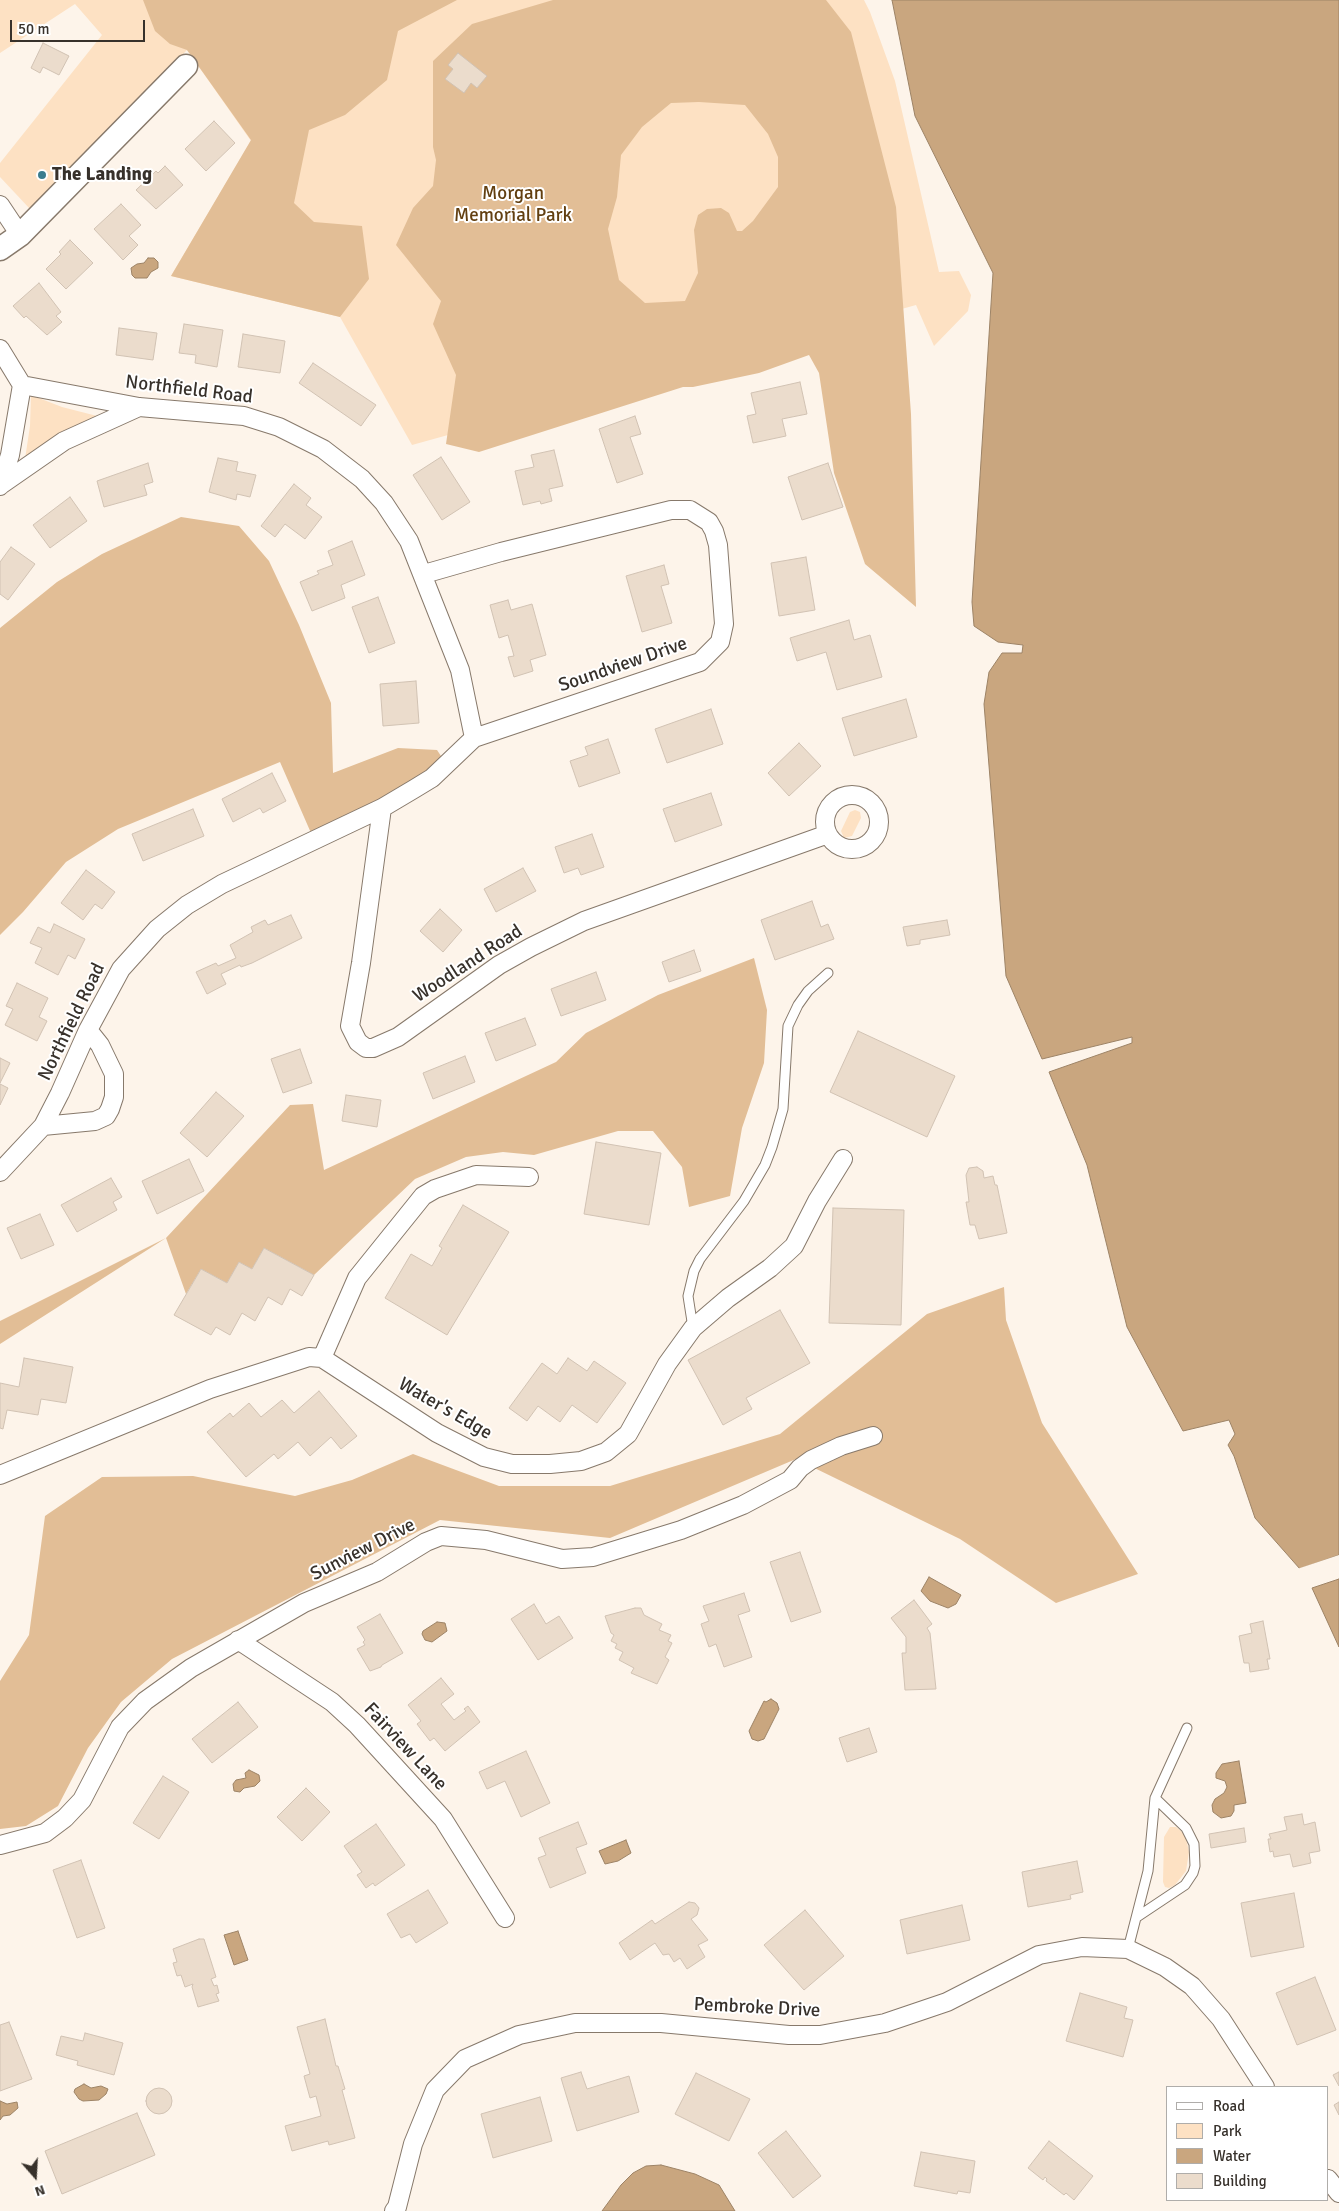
<!DOCTYPE html>
<html>
<head>
<meta charset="utf-8">
<style>
  body { margin:0 }
  #map { position:relative; width:1339px; height:2211px; overflow:hidden; background:#fdf4ea; font-family:Signika,sans-serif }
  canvas { display:block }
  .legend { position:absolute; left:1166px; top:2086px; width:162px; height:115px; box-sizing:border-box; background:#fff; border:1px solid #afadaa; margin:0; padding:6px 9px; list-style:none; font-size:15px; color:#37312b }
  .legend li { display:flex; align-items:center; gap:10px; height:25px }
  .legend b { width:25px; border:1px solid #afadaa }
  .north { position:absolute; left:10px; top:2151px; width:50px; height:50px; -webkit-text-stroke:4px #fff; paint-order:stroke; rotate:161deg; font-size:14px; font-weight:700; line-height:20px; text-align:center; color:#37312b }
  .north::after { content:''; display:block; margin:auto; width:18px; height:22px; background:#37312b; clip-path:polygon(50% 0,100% 100%,50% 72%,0 100%) }
  .scale { position:absolute; left:10px; top:20px; width:135px; height:22px; box-sizing:border-box; border:2px solid #37312b; border-top:0; padding-left:6px; font-size:15px; line-height:18px; white-space:nowrap; color:#37312b; -webkit-text-stroke:4px #fff; paint-order:stroke }
</style>
</head>
<body>
<div id="map">
<canvas width="1339" height="2211"></canvas>
<ul class="legend">
<li><b style="height:6px;background:#fff"></b>Road</li>
<li><b style="height:14px;background:#fde1c3"></b>Park</li>
<li><b style="height:14px;background:#c9a67f"></b>Water</li>
<li><b style="height:14px;background:#ebdccc"></b>Building</li>
</ul>
<div class="north">N</div>
<div class="scale">50 m</div>
</div>
<script>
const c = document.querySelector('canvas').getContext('2d');
c.lineJoin = 'round';
function fillPath(path, color) { c.fillStyle = color; c.fill(path, 'evenodd'); }
const toPath = rows => new Path2D(rows.map(r => 'M' + r).join(''));
function trace(path, color, width, dash) { c.strokeStyle = color; c.lineWidth = width; c.lineCap = dash ? 'butt' : 'round'; c.setLineDash(dash || []); c.stroke(path); }
function label(font, color, halo, rows, align = 'center') {
  c.font = font + ' Signika,sans-serif'; c.lineWidth = 4; c.setLineDash([]); c.textBaseline = 'middle'; c.strokeStyle = halo; c.fillStyle = color; for (const [text, x, y, turn = 0] of rows) {
    c.save(); c.translate(x, y); c.rotate((+turn || 0) * Math.PI / 180); c.textAlign = isNaN(turn) ? turn : align; if (halo) c.strokeText(text, 0, 0); c.fillText(text, 0, 0); c.restore();
  }
}
const green = toPath([
  [0,0,864,0,870,12,895,81,939,272,959,271,971,295,968,311,934,346,916,305,412,445,340,317,171,276,251,141,187,50,30,209,0,177,0,163,102,35,75,4,0,53],
  [31,395,62,407,101,417,25,459,30,426],
  [855,810,860,812,861,818,852,836,844,838,841,831,850,812],
  [1170,1827,1176,1827,1182,1832,1186,1838,1189,1852,1186,1871,1175,1885,1169,1888,1165,1887,1163,1882,1164,1837]
]);
const forest = toPath([
  [143,0,457,0,398,31,387,80,345,115,309,130,294,203,314,222,362,226,369,279,340,317,171,276,251,140,187,50,170,44,155,31],
  [553,0,826,0,851,32,896,207,911,414,916,607,865,564,834,473,819,373,809,355,759,373,693,387,683,387,479,452,446,444,456,375,433,324,441,301,396,245,413,208,433,186,436,160,433,147,433,61,472,24],
  [699,102,745,105,768,134,778,157,778,187,753,221,742,231,737,231,729,213,721,208,707,209,698,215,694,230,698,273,685,301,645,303,619,280,608,229,617,197,621,155,642,127,671,103],
  [181,517,239,526,269,561,299,625,331,703,333,773,398,748,437,750,443,759,427,774,384,799,311,833,280,762,118,829,66,862,23,912,0,935,0,628,57,582,102,554],
  [754,958,767,1010,764,1063,742,1128,730,1196,689,1207,682,1167,653,1131,618,1131,534,1155,503,1152,466,1157,415,1179,314,1275,264,1248,252,1269,239,1262,227,1283,201,1269,186,1294,166,1238,0,1344,0,1321,166,1238,290,1105,313,1104,324,1170,556,1062,586,1033,658,995],
  [1004,1287,1006,1320,1042,1423,1138,1574,1056,1603,960,1539,796,1459,610,1538,440,1520,172,1659,121,1702,88,1748,58,1806,26,1826,0,1829,0,1681,29,1635,45,1516,102,1477,193,1476,295,1496,352,1480,413,1454,499,1486,610,1486,780,1434,927,1314]
]);
const water = toPath([
  [892,0,1339,0,1339,1555,1300,1569,1255,1518,1234,1456,1228,1445,1235,1434,1229,1420,1183,1431,1127,1327,1087,1165,1049,1072,1132,1043,1132,1037,1042,1059,1006,976,984,704,989,672,1002,653,1022,653,1023,645,998,642,974,626,972,602,993,273,915,116,892,0],
  [148,258,154,258,158,262,158,268,151,272,147,278,135,278,132,275,131,268,137,264,144,263,148,258],
  [929,1577,961,1595,956,1604,948,1608,930,1601,921,1591,929,1577],
  [1339,1579,1339,1647,1312,1588,1339,1579],
  [437,1622,445,1623,447,1631,432,1642,425,1640,422,1634,423,1631,437,1622],
  [771,1699,777,1703,779,1709,764,1739,758,1741,752,1739,749,1731,764,1701,766,1702,771,1699],
  [1239,1761,1246,1803,1234,1805,1234,1811,1231,1816,1221,1818,1213,1812,1212,1805,1215,1799,1224,1793,1227,1787,1225,1781,1216,1778,1216,1773,1222,1764,1239,1761],
  [249,1770,259,1775,260,1781,255,1786,244,1788,240,1792,234,1791,233,1784,236,1780,246,1778,245,1773,249,1770],
  [626,1840,631,1853,618,1861,605,1864,599,1851,626,1840],
  [238,1931,248,1960,234,1965,224,1935,238,1931],
  [84,2084,91,2088,101,2086,108,2089,106,2094,99,2100,83,2101,79,2099,74,2092,75,2089,84,2084],
  [0,2101,7,2104,17,2102,18,2108,10,2115,3,2116,0,2120,0,2101],
  [661,2165,695,2174,719,2185,735,2211,602,2211,621,2185,633,2173,646,2166,661,2165]
]);
const pier = toPath([
  [1339,1555,1339,1558,1301,1571,1297,1569]
]);
const building = toPath([
  [43,43,69,56,59,75,43,67,40,73,31,68,43,43],
  [458,53,487,76,477,88,471,83,464,93,445,79,453,69,448,65,458,53],
  [214,121,235,143,206,171,185,149,214,121],
  [165,166,183,185,156,209,136,190,156,171,158,173,165,166],
  [121,204,141,225,129,236,138,245,123,260,94,229,121,204],
  [70,240,93,263,66,289,46,269,61,254,59,252,70,240],
  [39,283,61,312,56,316,62,322,47,335,26,316,24,318,13,306,39,283],
  [184,324,223,330,217,367,195,363,196,355,179,353,184,324],
  [119,328,157,333,153,360,116,355,119,328],
  [243,334,285,341,280,373,238,367,243,334],
  [313,363,376,405,361,426,299,383,313,363],
  [800,382,807,414,782,419,786,436,753,443,747,416,756,414,751,393,800,382],
  [635,416,641,434,630,437,643,474,617,483,599,429,635,416],
  [554,450,563,486,549,489,552,501,541,504,540,501,523,505,515,471,534,467,531,455,554,450],
  [441,457,470,502,442,520,413,475,441,457],
  [218,458,238,462,236,471,256,475,250,497,237,494,236,500,209,492,218,458],
  [148,463,153,482,144,485,147,495,104,507,97,481,148,463],
  [828,463,843,507,802,520,788,477,828,463],
  [294,484,311,498,306,505,322,517,305,539,285,524,275,537,261,526,294,484],
  [70,497,87,521,50,548,33,525,70,497],
  [352,541,365,575,341,585,345,598,312,611,300,582,319,574,317,571,333,565,328,551,352,541],
  [11,547,35,564,8,600,0,594,0,562,11,547],
  [806,557,815,610,779,616,771,563,806,557],
  [664,565,669,584,661,586,672,623,642,632,626,576,664,565],
  [378,597,395,643,369,653,352,607,378,597],
  [508,600,511,610,532,604,546,655,530,660,533,671,514,677,508,657,514,656,508,635,499,638,490,605,508,600],
  [849,620,854,640,870,635,882,677,837,690,826,652,797,661,790,638,849,620],
  [416,681,419,723,383,726,380,684,416,681],
  [906,699,917,737,854,756,842,718,906,699],
  [711,709,723,744,667,763,655,729,711,709],
  [608,739,620,773,579,787,570,761,588,755,585,747,608,739],
  [799,743,821,766,789,796,768,773,799,743],
  [272,773,286,801,263,813,260,808,233,822,222,799,272,773],
  [711,793,722,825,675,842,663,809,711,793],
  [193,809,204,836,143,861,132,834,193,809],
  [592,834,604,867,581,875,578,868,564,873,555,847,592,834],
  [523,868,536,891,496,912,484,889,523,868],
  [86,870,115,892,102,909,95,904,83,920,61,903,86,870],
  [812,901,821,927,828,924,834,939,775,960,761,920,812,901],
  [440,909,462,930,443,952,420,931,440,909],
  [291,915,302,938,252,963,241,967,240,965,221,974,226,984,207,994,196,972,216,963,218,966,236,958,230,945,253,932,251,927,265,920,268,925,291,915],
  [947,920,950,935,920,940,920,944,907,946,903,927,947,920],
  [54,924,85,939,75,959,68,955,58,975,35,963,42,948,30,943,38,927,50,933,54,924],
  [694,950,701,971,669,982,662,962,694,950],
  [596,972,606,1000,561,1016,551,989,596,972],
  [17,983,48,998,39,1017,47,1021,37,1041,5,1025,13,1009,6,1006,17,983],
  [525,1018,536,1045,496,1061,485,1033,525,1018],
  [858,1031,955,1076,927,1137,830,1092,858,1031],
  [300,1049,312,1083,283,1093,271,1059,300,1049],
  [465,1056,475,1082,433,1099,423,1073,465,1056],
  [0,1058,10,1063,0,1083,0,1058],
  [0,1084,8,1088,0,1105,0,1084],
  [216,1092,244,1116,207,1157,180,1133,216,1092],
  [346,1095,381,1100,377,1127,342,1121,346,1095],
  [596,1142,661,1153,649,1225,584,1214,596,1142],
  [189,1159,204,1191,157,1214,142,1181,189,1159],
  [977,1167,983,1171,984,1178,993,1176,995,1185,997,1185,1007,1233,979,1239,975,1225,970,1225,966,1202,969,1202,966,1175,969,1168,977,1167],
  [111,1178,122,1197,113,1202,117,1210,77,1232,61,1205,111,1178],
  [463,1205,509,1232,447,1335,385,1298,411,1254,432,1266,442,1248,439,1246,463,1205],
  [833,1208,904,1210,901,1325,829,1323,833,1208],
  [40,1214,54,1245,21,1259,7,1228,40,1214],
  [264,1248,314,1275,302,1296,290,1289,282,1305,268,1297,255,1321,242,1313,230,1335,216,1327,211,1335,174,1315,201,1269,227,1283,239,1262,252,1269,264,1248],
  [780,1310,810,1363,746,1398,752,1409,723,1425,688,1360,780,1310],
  [24,1358,73,1367,66,1403,41,1399,38,1415,7,1410,3,1429,0,1428,0,1383,19,1387,24,1358],
  [568,1358,587,1371,594,1361,626,1383,597,1423,572,1405,560,1422,538,1406,527,1421,509,1408,542,1363,557,1374,568,1358],
  [319,1391,357,1436,341,1449,331,1437,310,1456,298,1442,278,1459,274,1454,246,1477,207,1432,230,1413,233,1417,249,1403,261,1417,282,1400,294,1413,319,1391],
  [800,1552,821,1612,791,1622,770,1562,800,1552],
  [744,1593,750,1611,738,1615,752,1657,724,1667,716,1644,709,1647,701,1624,709,1621,703,1606,744,1593],
  [914,1600,932,1624,927,1628,930,1633,936,1689,905,1690,902,1653,906,1653,906,1637,891,1618,914,1600],
  [534,1604,546,1624,559,1616,573,1638,538,1660,511,1619,534,1604],
  [635,1608,641,1608,644,1615,662,1624,659,1630,671,1635,668,1641,672,1643,665,1657,669,1660,657,1684,631,1673,634,1668,619,1660,623,1652,615,1648,617,1644,611,1641,614,1635,611,1633,605,1616,635,1608],
  [380,1614,403,1653,382,1665,381,1667,370,1671,357,1649,365,1645,363,1642,365,1640,357,1627,380,1614],
  [1263,1621,1270,1659,1267,1659,1269,1669,1250,1672,1249,1663,1244,1663,1239,1636,1252,1633,1250,1624,1263,1621],
  [441,1678,454,1694,441,1704,454,1720,466,1711,464,1709,468,1706,480,1722,445,1751,434,1738,430,1741,417,1724,421,1721,408,1705,441,1678],
  [238,1702,258,1727,212,1763,192,1739,238,1702],
  [869,1728,877,1752,847,1762,839,1738,869,1728],
  [526,1751,550,1803,521,1817,505,1781,487,1789,479,1772,526,1751],
  [163,1776,189,1792,159,1839,133,1823,163,1776],
  [306,1788,330,1812,302,1841,277,1817,306,1788],
  [1302,1814,1304,1825,1315,1822,1320,1851,1309,1853,1311,1863,1293,1867,1290,1854,1274,1857,1273,1851,1270,1852,1268,1839,1271,1839,1269,1834,1287,1830,1284,1817,1302,1814],
  [578,1822,587,1844,576,1848,586,1873,550,1888,538,1858,546,1855,539,1838,578,1822],
  [376,1824,405,1865,375,1886,373,1883,366,1888,357,1875,362,1872,344,1846,376,1824],
  [1244,1828,1246,1842,1211,1848,1209,1834,1244,1828],
  [81,1860,105,1928,77,1938,53,1870,81,1860],
  [1077,1861,1083,1892,1070,1895,1071,1899,1028,1907,1022,1872,1077,1861],
  [428,1890,448,1923,416,1943,410,1934,401,1938,387,1914,428,1890],
  [1294,1893,1304,1947,1251,1957,1241,1903,1294,1893],
  [689,1902,695,1903,699,1908,697,1915,691,1919,708,1940,698,1945,705,1957,687,1969,680,1958,674,1962,669,1954,663,1955,655,1943,630,1960,619,1943,652,1920,655,1924,689,1902],
  [962,1905,970,1940,907,1954,900,1920,962,1905],
  [805,1910,844,1956,804,1990,764,1945,805,1910],
  [199,1939,204,1939,216,1977,211,1979,214,1986,217,1985,219,1993,216,1994,219,2001,198,2007,192,1987,193,1984,185,1987,181,1975,177,1976,173,1963,177,1962,173,1949,199,1939],
  [1315,1977,1336,2030,1297,2045,1276,1993,1315,1977],
  [1080,1993,1127,2007,1124,2018,1133,2020,1123,2057,1066,2041,1080,1993],
  [325,2019,336,2066,338,2066,345,2089,342,2090,355,2138,329,2145,328,2141,292,2151,285,2126,321,2116,316,2096,310,2098,304,2076,310,2074,297,2027,325,2019],
  [9,2022,32,2079,0,2091,0,2025,9,2022],
  [85,2033,123,2043,114,2075,77,2065,78,2061,56,2055,61,2036,83,2041,85,2033],
  [581,2072,587,2089,629,2076,639,2112,577,2131,561,2078,581,2072],
  [1339,2072,1339,2086,1333,2075,1339,2072],
  [696,2073,750,2099,729,2141,675,2114,696,2073],
  '146 2101a13 13 0 1 1 26 0a13 13 0 1 1-26 0Z',
  [540,2097,552,2141,493,2158,481,2114,540,2097],
  [1339,2102,1339,2115,1334,2105,1339,2102],
  [137,2113,155,2155,62,2194,45,2151,137,2113],
  [786,2131,821,2176,793,2198,758,2153,786,2131],
  [1049,2141,1093,2176,1074,2200,1066,2193,1064,2195,1046,2181,1047,2179,1045,2177,1043,2180,1028,2168,1049,2141],
  [921,2152,975,2161,970,2193,958,2191,957,2194,914,2186,921,2152]
]);
const service = toPath([
  [693,1328,688,1296,694,1271,700,1259,744,1201,765,1165,772,1147,783,1109,788,1026,798,1005,808,991,828,973],
  [1137,1917,1185,1885,1193,1873,1195,1866,1194,1844,1186,1828,1155,1798],
  [1128,1949,1148,1871,1155,1798,1187,1728]
]);
const minor = toPath([
  [0,205,20,235],
  [0,349,22,385,139,407,244,416,279,427,323,449,362,479,384,503,409,541,460,670,474,738],
  [2,484,64,441,139,407],
  [0,486,10,455,22,385],
  '825 822a27 27 0 1 1 54 0a27 27 0 1 1-54 0Z',
  [382,808,361,963,350,1026,358,1042,366,1048,373,1048,398,1037,499,965,531,947,584,921,828,834],
  [43,1126,95,1121,106,1116,110,1109,114,1097,114,1074,100,1045,88,1030],
  [0,1172,43,1126,60,1093,88,1030,121,969,157,929,187,905,222,884,382,808,414,789,432,778,474,738,700,662,720,642,724,624,718,545,714,531,709,522,690,510,671,510,501,552,424,574],
  [322,1358,357,1278,423,1196,435,1189,476,1175,529,1177],
  [0,1475,210,1389,309,1357,322,1358,437,1433,484,1457,512,1464,550,1464,581,1461,606,1452,628,1434,667,1364,693,1328,728,1298,770,1268,794,1246,817,1201,843,1159],
  [238,1640,332,1702,357,1725,443,1819,505,1918],
  [0,1845,45,1833,65,1818,82,1800,120,1727,145,1701,191,1668,304,1603,377,1572,426,1542,441,1536,486,1540,562,1559,593,1557,681,1530,743,1505,790,1480,800,1468,811,1460,841,1446,873,1436],
  [1328,2179,1339,2193],
  [394,2211,397,2207,413,2144,435,2090,465,2059,519,2035,575,2023,661,2023,789,2035,820,2035,885,2023,947,2002,1039,1955,1082,1947,1128,1949,1165,1967,1192,1986,1221,2019,1265,2087]
]);
const tertiary = toPath([
  [0,249,20,235,186,66]
]);
const markers = [
  [42,175,5,"#3a7c8e"]
];
const poiNames = [
  ["The Landing",52,175]
];
const parkNames = [
  ["Morgan",513,194],
  ["Memorial Park",513,216]
];
const streetNames = [
  ["Northfield Road",189,390,7],
  ["Soundview Drive",623,665,-19],
  ["Woodland Road",468,964,-33],
  ["Northfield Road",72,1022,-64],
  ["Water's Edge",445,1409,30],
  ["Sunview Drive",363,1550,-27],
  ["Fairview Lane",405,1747,47],
  ["Pembroke Drive",757,2008,3]
];
fillPath(green, '#fde1c3');
fillPath(forest, '#e2be96');
fillPath(water, '#c9a67f');
trace(water, '#9d8366', 1);
fillPath(pier, '#fdf4ea');
fillPath(building, '#ebdccc');
trace(building, '#d1c2b3', 1);
trace(service, '#87796b', 11);
trace(minor, '#87796b', 20);
trace(tertiary, '#87796b', 25);
trace(service, '#fff', 9);
trace(minor, '#fff', 18);
trace(tertiary, '#fff', 22);
for (const [x, y, r, color] of markers) { const dot = new Path2D(); dot.arc(x, y, r, 0, 2 * Math.PI); c.fillStyle = color; c.fill(dot); trace(dot, '#fff', 2); }
label('bold 19px', '#37312b', '#fff', poiNames, 'left');
label('19px', '#623f10', '#fff', parkNames);
label('19px', '#37312b', '#fff', streetNames);
</script>
</body>
</html>
